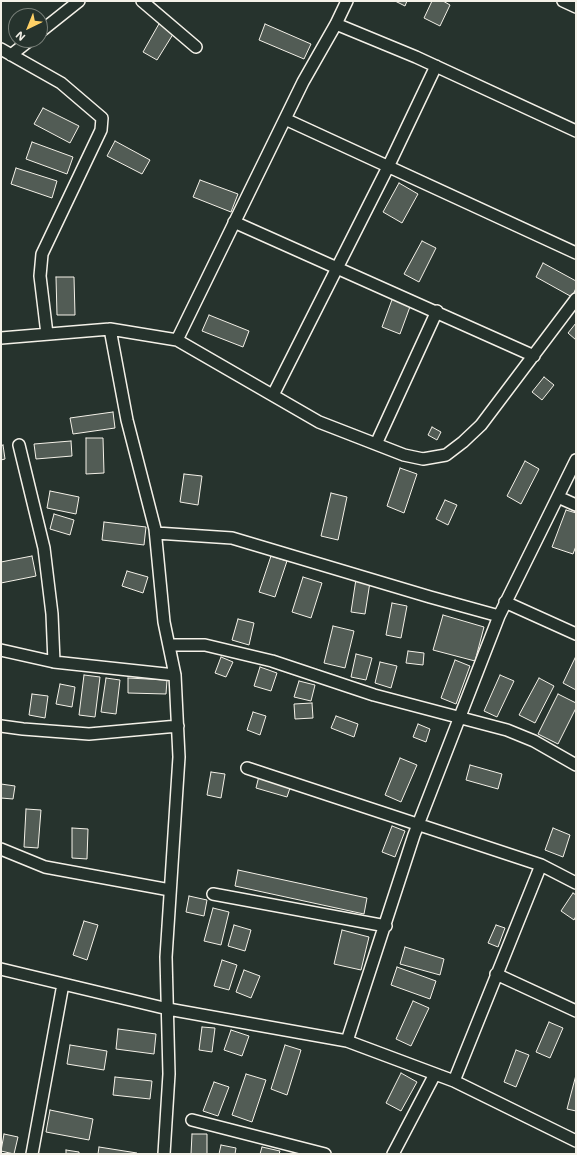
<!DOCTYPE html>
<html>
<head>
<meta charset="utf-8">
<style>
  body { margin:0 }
  #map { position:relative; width:577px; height:1155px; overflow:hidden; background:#26332d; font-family:Mali,sans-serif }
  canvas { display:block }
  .frame { position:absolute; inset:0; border:2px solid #f4f1e8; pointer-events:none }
  .north { position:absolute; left:8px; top:8px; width:40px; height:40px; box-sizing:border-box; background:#26332d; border:1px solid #787f78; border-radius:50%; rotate:223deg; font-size:11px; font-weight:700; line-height:16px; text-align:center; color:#f4f1e8 }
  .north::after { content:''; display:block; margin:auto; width:14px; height:18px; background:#ffd166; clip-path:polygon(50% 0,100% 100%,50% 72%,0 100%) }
</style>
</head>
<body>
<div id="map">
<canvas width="577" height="1155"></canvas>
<div class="frame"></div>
<div class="north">N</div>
</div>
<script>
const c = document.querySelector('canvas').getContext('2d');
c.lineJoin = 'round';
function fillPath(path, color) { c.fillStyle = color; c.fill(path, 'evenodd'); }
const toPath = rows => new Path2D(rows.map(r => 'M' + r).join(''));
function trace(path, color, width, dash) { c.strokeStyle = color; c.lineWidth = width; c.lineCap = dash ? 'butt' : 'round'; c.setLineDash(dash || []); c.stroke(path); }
const building = toPath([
  [395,1,407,1,405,6,395,1],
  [432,1,443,1,450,5,440,26,424,18,432,1],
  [160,22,175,31,157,60,143,52,160,22],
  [265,24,311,44,304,59,259,40,265,24],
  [43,108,79,126,70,143,34,124,43,108],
  [115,141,150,160,142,174,107,156,115,141],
  [32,142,73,157,67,174,26,159,32,142],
  [16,168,57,181,52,198,11,184,16,168],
  [200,180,238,194,231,212,193,197,200,180],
  [399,183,418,194,402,223,383,212,399,183],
  [422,241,436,248,419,282,404,274,422,241],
  [543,263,576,281,576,288,572,297,536,277,543,263],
  [56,277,74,277,75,315,57,315,56,277],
  [393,297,411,304,400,334,382,327,393,297],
  [209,315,249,331,243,347,202,331,209,315],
  [576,323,576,340,568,333,576,323],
  [544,377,554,385,542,400,532,392,544,377],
  [113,412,115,428,73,434,70,418,113,412],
  [432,427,441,432,437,440,428,435,432,427],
  [86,438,103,438,104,473,86,474,86,438],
  [71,441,72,456,36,459,34,444,71,441],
  [3,445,5,459,1,460,1,446,3,445],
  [525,461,539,469,521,504,507,496,525,461],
  [400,468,417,474,404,513,387,506,400,468],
  [184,474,202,476,198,505,180,502,184,474],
  [50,491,79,497,76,514,47,508,50,491],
  [331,493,347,497,338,540,321,536,331,493],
  [445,500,457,505,448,525,436,519,445,500],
  [566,510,576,513,576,546,573,554,552,547,566,510],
  [54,514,74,520,70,535,50,529,54,514],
  [104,522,146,527,144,545,102,540,104,522],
  [32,556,36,576,1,583,1,562,32,556],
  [271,556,287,561,275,597,259,592,271,556],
  [127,571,148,577,143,593,122,586,127,571],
  [303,577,322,583,311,618,292,612,303,577],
  [356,579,370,582,365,614,351,612,356,579],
  [392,603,407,606,401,638,386,635,392,603],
  [443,615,484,627,475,661,433,650,443,615],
  [238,619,254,623,249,645,232,640,238,619],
  [333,626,354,631,345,668,324,663,333,626],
  [408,651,424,653,423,665,406,663,408,651],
  [356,654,372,658,366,680,351,677,356,654],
  [576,656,576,690,563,683,576,656],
  [221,657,233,662,226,677,215,673,221,657],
  [455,660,470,666,456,704,441,698,455,660],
  [380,662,397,666,391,688,375,683,380,662],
  [260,667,277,673,271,691,254,686,260,667],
  [84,675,100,677,95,717,79,715,84,675],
  [500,675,514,681,497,717,484,711,500,675],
  [106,678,120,680,116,714,101,712,106,678],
  [128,678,167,680,166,694,128,693,128,678],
  [539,678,554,686,535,723,519,715,539,678],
  [299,681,315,685,311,701,294,697,299,681],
  [60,684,75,687,72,707,56,704,60,684],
  [32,694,48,696,45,718,29,715,32,694],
  [558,694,576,703,576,708,558,744,538,734,558,694],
  [312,703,313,718,295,719,294,704,312,703],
  [253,712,266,716,260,735,247,730,253,712],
  [336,716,358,724,354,737,331,728,336,716],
  [418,724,430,729,426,742,413,737,418,724],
  [400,758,417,765,401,802,385,795,400,758],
  [470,765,502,774,498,789,466,780,470,765],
  [211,772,225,774,221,798,207,795,211,772],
  [259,776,291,785,287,797,256,788,259,776],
  [1,784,15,786,13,799,1,798,1,784],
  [26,809,41,810,38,848,24,847,26,809],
  [392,826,405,831,395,857,382,852,392,826],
  [72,828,88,829,87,859,72,858,72,828],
  [553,828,570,835,563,857,545,850,553,828],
  [238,870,367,898,364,914,235,886,238,870],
  [573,893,576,895,576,916,574,920,561,911,573,893],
  [189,896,207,900,204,916,186,912,189,896],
  [213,908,229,912,221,945,204,941,213,908],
  [84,921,98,925,87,960,73,955,84,921],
  [234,925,251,930,245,951,228,946,234,925],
  [496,925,505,928,498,947,488,943,496,925],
  [342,930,369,937,361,970,334,964,342,930],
  [405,947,444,959,440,975,400,964,405,947],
  [222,960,237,965,229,990,214,986,222,960],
  [397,967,436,981,430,999,391,985,397,967],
  [244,970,260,976,251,998,236,992,244,970],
  [413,1001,429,1008,411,1046,396,1039,413,1001],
  [549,1022,563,1028,550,1058,536,1052,549,1022],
  [202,1027,215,1028,212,1052,199,1050,202,1027],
  [118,1029,156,1034,154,1054,116,1049,118,1029],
  [231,1030,249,1036,242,1056,224,1050,231,1030],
  [70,1045,107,1051,104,1070,67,1064,70,1045],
  [285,1045,301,1050,287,1095,271,1089,285,1045],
  [516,1050,529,1055,516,1087,504,1082,516,1050],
  [401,1073,417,1082,401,1111,386,1103,401,1073],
  [246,1074,266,1080,252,1122,232,1115,246,1074],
  [576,1075,576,1111,567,1109,576,1075],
  [115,1077,152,1081,150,1099,113,1095,115,1077],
  [214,1082,229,1087,218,1116,203,1111,214,1082],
  [50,1110,93,1119,89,1140,46,1132,50,1110],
  [4,1134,18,1137,14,1154,1,1151,4,1134],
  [192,1134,207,1134,207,1154,191,1154,192,1134],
  [221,1145,236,1148,235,1154,219,1154,221,1145],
  [99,1147,137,1153,137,1154,98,1154,99,1147],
  [262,1147,280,1151,279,1154,260,1154,262,1147],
  [66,1150,79,1152,79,1154,66,1154,66,1150]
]);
const minor = toPath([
  [142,1,196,47],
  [563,1,576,7],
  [336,24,416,57,576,131],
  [40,32,79,1],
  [1,49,61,83,102,118,101,130,42,254,40,276,47,334],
  [11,55,30,40],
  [285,119,576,253],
  [234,222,534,356],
  [110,329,127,420,155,529,164,622,175,675,179,757,166,957,169,1074,164,1154],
  [1,338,110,329,177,340,319,422,404,455,423,459,446,455,463,442,481,425,576,299],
  [177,340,303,82,336,24,347,1],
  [273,395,388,167,436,66],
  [376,444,437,311],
  [19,445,44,548,52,614,54,662],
  [558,497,576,505],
  [156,533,232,538,430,597,499,616],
  [505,602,576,634],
  [169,645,205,645,272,661,374,695,507,730,534,741,576,765],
  [1,650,54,662,175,675],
  [1,726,23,729,89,734,178,726],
  [247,768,541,865,576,883],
  [1,849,45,867,170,890],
  [213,894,386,926],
  [1,969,168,1009,347,1041,454,1081,576,1141],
  [496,974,576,1011],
  [347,1041,414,835,499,616,576,460],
  [454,1081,541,865],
  [192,1120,325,1154],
  [32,1154,63,984],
  [393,1154,435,1074]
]);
fillPath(building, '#525c55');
trace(building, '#f4f1e8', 1);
trace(minor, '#f4f1e8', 14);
trace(minor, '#26332d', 11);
</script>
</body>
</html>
